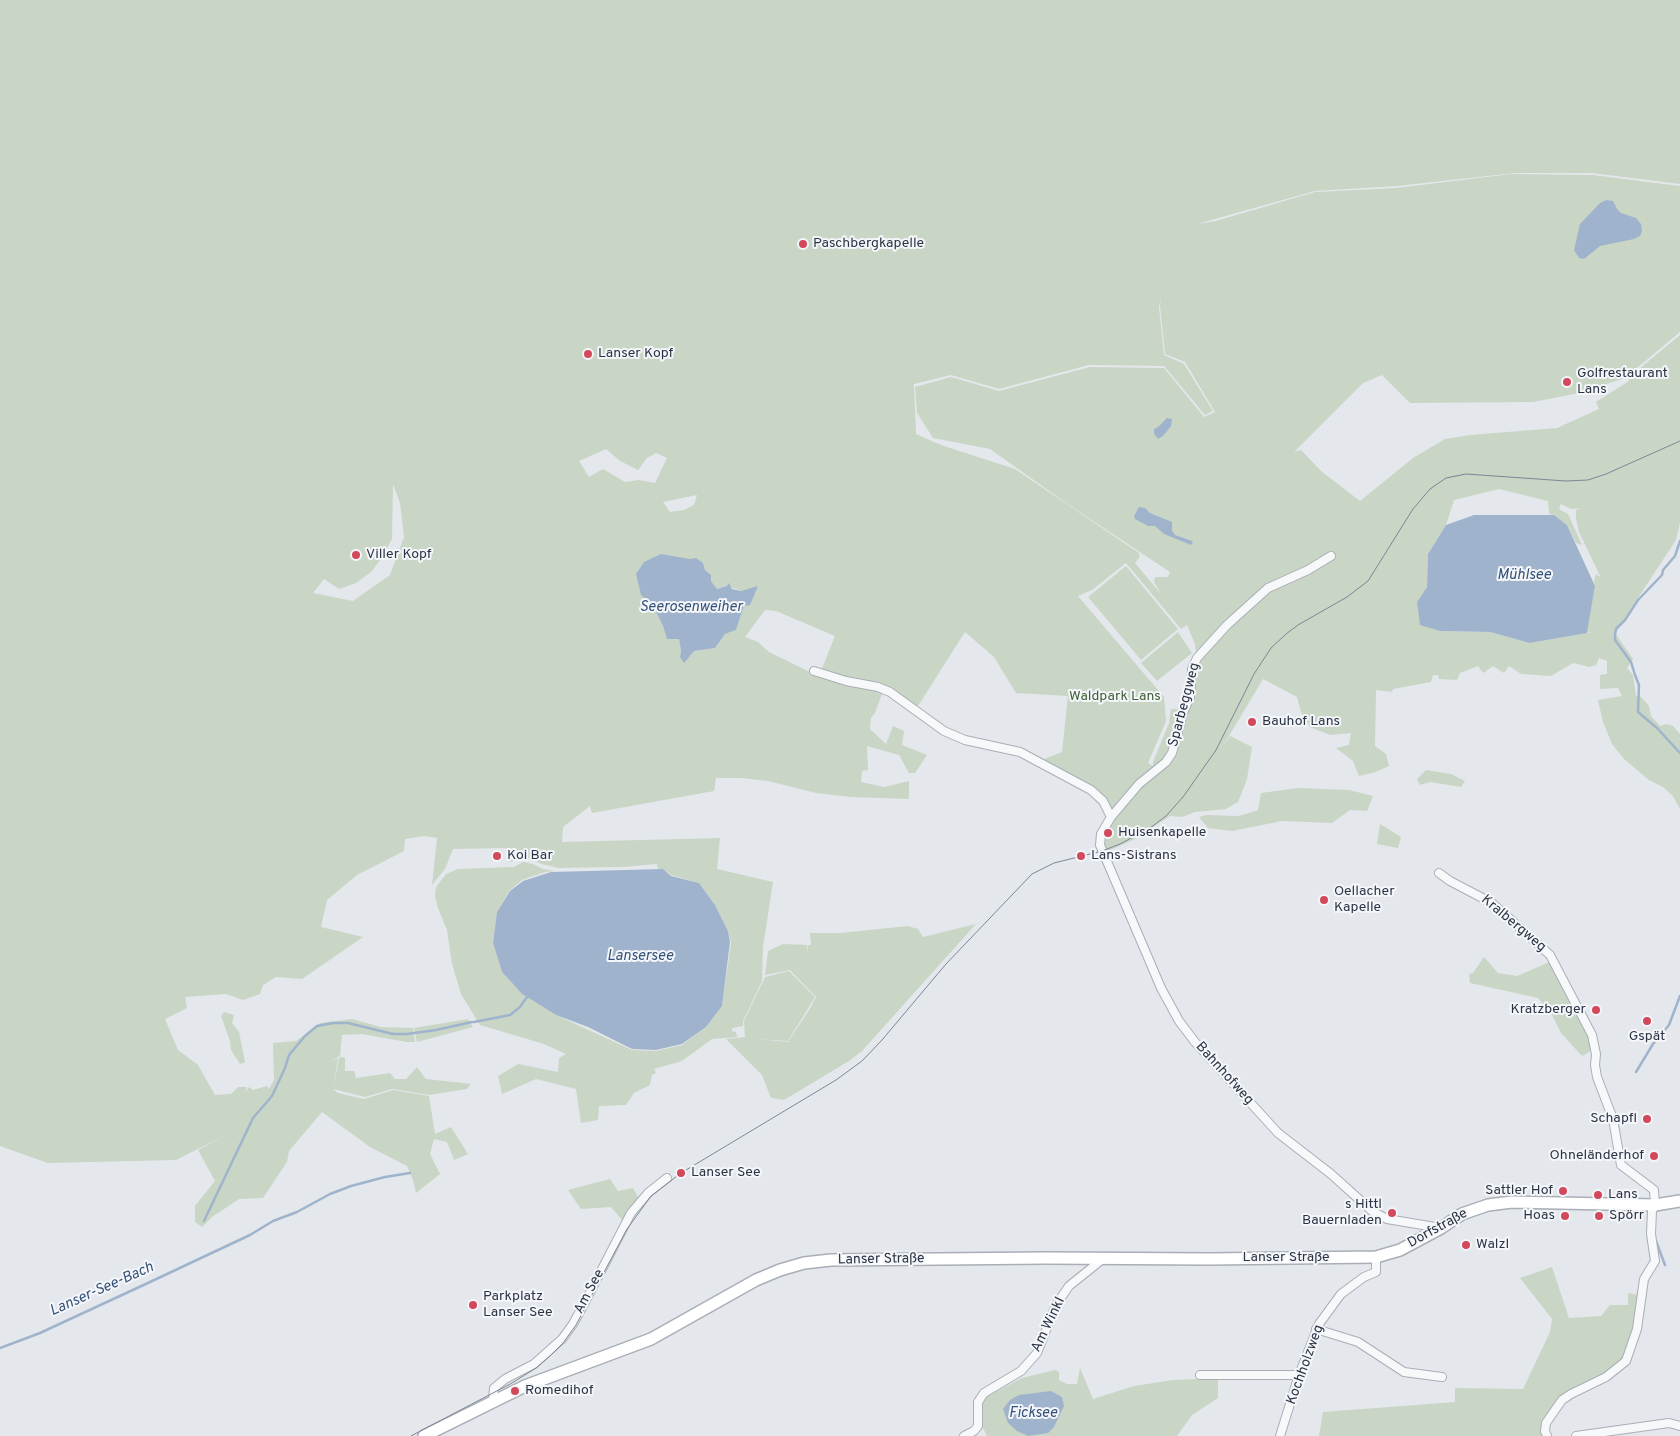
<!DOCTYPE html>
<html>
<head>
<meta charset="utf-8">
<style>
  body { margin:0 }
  canvas { display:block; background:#e4e7ec }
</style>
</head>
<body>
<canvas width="1680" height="1436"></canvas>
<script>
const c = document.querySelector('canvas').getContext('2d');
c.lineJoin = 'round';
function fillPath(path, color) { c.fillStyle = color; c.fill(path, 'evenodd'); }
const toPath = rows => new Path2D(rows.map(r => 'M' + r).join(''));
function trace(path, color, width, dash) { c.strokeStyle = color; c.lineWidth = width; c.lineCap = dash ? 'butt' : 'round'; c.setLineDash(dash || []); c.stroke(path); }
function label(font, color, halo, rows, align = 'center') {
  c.font = font + ' Overpass,sans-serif'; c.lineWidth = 4; c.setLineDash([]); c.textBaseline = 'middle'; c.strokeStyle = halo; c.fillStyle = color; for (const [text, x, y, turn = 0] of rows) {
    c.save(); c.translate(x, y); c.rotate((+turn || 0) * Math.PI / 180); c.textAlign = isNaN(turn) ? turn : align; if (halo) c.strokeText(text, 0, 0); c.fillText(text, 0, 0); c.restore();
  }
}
const green = toPath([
  [0,0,1680,0,1680,184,1592,173,1515,173,1397,186,1315,191,1197,224,1216,221,1315,192,1396,188,1511,174,1593,175,1680,186,1680,332,1625,378,1579,393,1533,402,1410,403,1382,375,1363,383,1294,452,1301,450,1321,471,1360,501,1413,458,1445,439,1470,435,1557,428,1599,409,1596,402,1629,381,1628,378,1680,335,1680,522,1676,540,1615,633,1633,659,1627,668,1633,675,1636,696,1640,696,1649,706,1651,716,1660,726,1666,724,1673,726,1680,734,1680,809,1673,796,1663,787,1649,780,1624,759,1612,744,1603,722,1598,700,1622,696,1618,688,1600,689,1600,675,1607,674,1607,661,1599,658,1596,665,1589,667,1573,663,1551,676,1521,674,1509,666,1504,673,1493,666,1483,673,1478,666,1460,673,1457,680,1439,679,1438,675,1433,675,1431,682,1393,689,1392,692,1376,690,1375,746,1386,754,1389,766,1376,772,1359,776,1353,761,1336,748,1349,745,1351,733,1330,735,1310,727,1301,712,1297,697,1263,679,1223,746,1230,736,1252,747,1247,779,1238,802,1226,809,1195,812,1182,817,1170,816,1135,839,1106,852,1103,842,1111,810,1108,803,1042,760,1062,752,1068,696,1016,693,994,657,965,632,916,709,886,687,850,680,821,671,835,636,776,611,765,610,745,637,758,642,769,652,810,672,883,691,875,713,871,718,870,729,886,744,893,726,904,731,902,745,927,755,915,773,909,773,899,755,867,746,868,770,862,771,861,782,884,787,909,781,909,799,851,797,816,793,768,781,741,778,716,778,714,791,592,813,590,806,563,827,562,842,720,838,717,869,773,882,763,947,762,981,743,1021,743,1026,732,1028,732,1031,736,1032,737,1037,712,1039,682,1061,654,1069,656,1073,652,1075,650,1085,634,1093,626,1105,599,1106,598,1120,581,1123,576,1089,536,1079,502,1094,498,1076,518,1064,558,1072,559,1058,566,1054,544,1044,480,1025,461,994,452,964,447,930,438,908,435,896,436,887,446,874,458,869,514,867,523,862,533,864,543,869,555,871,545,872,522,880,509,891,497,912,493,943,502,972,522,994,556,1015,632,1050,656,1051,682,1045,706,1027,722,1006,731,943,728,931,715,905,699,883,671,875,663,869,658,869,657,864,623,867,559,868,541,864,531,858,509,862,508,848,453,849,445,869,432,885,437,838,425,836,405,839,404,851,357,875,327,900,321,927,363,937,302,979,276,977,263,985,260,994,243,1000,226,994,185,997,187,1008,165,1019,178,1050,198,1065,215,1095,231,1094,238,1087,247,1087,244,1093,249,1087,253,1090,267,1086,269,1089,274,1080,273,1043,296,1041,320,1023,352,1019,381,1027,413,1028,415,1042,407,1042,362,1034,342,1035,340,1056,329,1062,338,1058,333,1089,339,1058,341,1057,345,1058,345,1071,354,1071,356,1078,390,1073,395,1079,406,1079,417,1067,426,1079,471,1084,467,1089,429,1095,392,1089,365,1097,333,1089,338,1093,364,1099,393,1090,429,1096,435,1134,451,1127,468,1154,454,1160,447,1142,434,1139,430,1154,440,1174,416,1193,413,1180,407,1166,370,1147,322,1112,289,1151,287,1162,263,1198,239,1199,212,1217,202,1227,195,1222,195,1206,215,1181,198,1150,226,1135,176,1160,48,1163,0,1146],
  [1161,298,1160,306,1165,354,1185,362,1215,412,1204,417,1164,368,1090,367,999,391,951,377,915,387,917,413,933,438,990,449,1066,503,1170,572,1168,577,1155,577,1154,582,1161,594,1135,563,1139,558,1140,553,1136,556,1139,553,1015,469,941,445,916,434,914,384,951,375,999,389,1089,365,1164,366,1205,415,1213,411,1184,364,1164,355,1159,307],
  [606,449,620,461,638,470,647,458,656,453,667,458,655,483,639,480,625,482,603,469,589,477,579,461],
  [393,484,400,503,404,537,390,575,353,601,313,593,324,579,339,589,356,583,371,572,381,559,392,539],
  [1499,489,1548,501,1549,514,1554,515,1567,525,1576,543,1582,545,1568,514,1559,509,1561,504,1571,509,1580,508,1576,510,1576,519,1579,532,1601,578,1596,574,1594,581,1595,586,1587,632,1592,632,1531,643,1490,632,1440,631,1417,602,1427,587,1428,554,1446,525,1454,500],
  [697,495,694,505,684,510,670,512,663,502],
  [661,555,703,563,705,570,711,575,711,581,717,589,727,586,742,591,758,587,744,606,736,630,725,634,715,648,694,651,680,657,681,651,679,639,667,638,663,626,653,606],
  [1126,563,1181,629,1187,625,1195,644,1196,653,1194,690,1187,713,1180,709,1171,709,1169,723,1153,762,1153,766,1148,763,1166,721,1164,697,1078,596,1092,590],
  [1126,566,1178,629,1141,660,1088,597],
  [1178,632,1192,653,1157,681,1141,663],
  [1426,770,1451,774,1465,781,1461,787,1430,782,1420,785,1417,779],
  [1298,788,1349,790,1373,796,1367,811,1350,810,1332,823,1282,821,1232,831,1208,828,1199,817,1207,815,1239,816,1258,810,1261,793],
  [1380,824,1401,837,1398,848,1377,844],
  [976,924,862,1051,849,1061,784,1100,771,1098,762,1075,726,1039,745,1037,744,1021,765,977,789,971,815,997,788,1041,757,1039,756,1036,757,1039,788,1042,809,1010,816,997,790,970,765,975,768,951,783,944,807,945,807,953,808,945,811,945,810,933,840,933,908,926,918,929,923,937],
  [1484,957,1498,973,1517,976,1552,961,1587,1032,1591,1051,1582,1056,1561,1033,1552,1015,1538,998,1470,983,1469,974,1473,973],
  [224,1012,234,1015,232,1023,239,1032,245,1062,240,1064,231,1050,230,1041,221,1016],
  [468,1019,473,1027,417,1042,414,1028],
  [610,1179,618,1191,633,1188,639,1199,624,1222,611,1207,581,1209,568,1190],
  [1552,1267,1569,1318,1601,1316,1610,1305,1628,1305,1628,1293,1638,1295,1634,1328,1624,1357,1606,1372,1567,1392,1550,1412,1541,1429,1545,1436,1319,1436,1323,1412,1455,1402,1455,1388,1523,1389,1550,1332,1552,1319,1520,1278],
  [1080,1368,1093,1399,1134,1386,1173,1380,1218,1378,1218,1398,1192,1415,1177,1436,987,1436,983,1428,981,1404,986,1397,1022,1378,1055,1370,1059,1372,1059,1380,1067,1384,1077,1384]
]);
const water = toPath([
  [1606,200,1613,201,1617,209,1621,213,1636,218,1641,224,1642,231,1640,236,1634,239,1600,246,1584,259,1579,258,1574,250,1580,224,1600,203],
  [1167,418,1172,419,1171,426,1163,436,1158,439,1154,434,1154,429,1158,427],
  [1139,507,1145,508,1150,513,1172,522,1172,531,1175,535,1192,541,1193,542,1191,545,1164,534,1155,526,1148,526,1135,519,1134,516],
  [1474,515,1554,515,1567,525,1595,586,1587,633,1530,643,1490,632,1440,631,1420,625,1417,602,1427,587,1428,554,1446,525],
  [661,554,690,559,696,558,703,563,705,570,711,575,711,581,717,589,727,586,729,583,732,589,741,591,758,586,750,605,744,606,736,630,725,634,715,648,694,651,684,663,680,657,681,651,679,639,667,639,663,626,653,606,641,595,636,574,644,562],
  [663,869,671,876,699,883,715,905,728,931,730,942,722,1006,706,1027,682,1044,656,1050,632,1049,588,1027,556,1015,527,997,522,994,502,972,493,943,497,912,510,891,523,881,551,872],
  [1051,1391,1062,1397,1064,1406,1054,1427,1048,1433,1028,1436,1017,1431,1008,1423,1003,1409,1010,1400,1019,1395]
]);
const stream = toPath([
  [1680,541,1675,556,1663,570,1662,575,1638,600,1625,620,1616,629,1615,635,1615,640,1631,662,1635,675,1639,685,1638,712,1657,728,1680,753],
  [474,1022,510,1015,520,1007,527,997],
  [1636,1072,1653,1044,1669,1025,1680,996],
  [204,1221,253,1118,272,1096,285,1068,289,1055,305,1036,317,1026,333,1023,348,1023,393,1034,407,1034,436,1030,472,1022],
  [1656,1241,1665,1265],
  [0,1348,40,1333,150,1282,250,1235,273,1221,297,1212,330,1194,351,1186,385,1177,410,1173]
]);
const street = toPath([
  [1331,556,1308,570,1268,588,1227,625,1197,658,1192,669,1190,697,1183,713,1172,753,1166,762,1139,784,1111,817,1101,834,1100,845,1161,988,1179,1021,1195,1042,1278,1133,1331,1174,1372,1211,1387,1219,1441,1228],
  [814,671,846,681,878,687,890,692,944,731,965,740,1020,752,1091,790,1103,801,1111,817],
  [1439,873,1450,881,1492,903,1550,955,1592,1035,1596,1054,1595,1065,1597,1077,1613,1119,1621,1165,1654,1190,1655,1205,1652,1211,1651,1234,1655,1261,1644,1279,1637,1329,1626,1361,1606,1377,1571,1394,1562,1400,1546,1423,1545,1431,1547,1436],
  [1316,1329,1358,1342,1404,1372,1442,1377],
  [1200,1375,1299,1375],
  [493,1401,494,1388,505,1379,534,1364,562,1339,573,1324,585,1302,631,1213,648,1193,667,1178],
  [964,1436,974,1431,978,1426,978,1402,984,1393,1021,1371,1037,1353,1056,1305,1069,1286,1104,1258],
  [1280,1436,1299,1375,1319,1324,1341,1294,1364,1277,1376,1272,1376,1257],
  [1576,1436,1669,1423,1680,1426]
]);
const secondary = toPath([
  [424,1436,525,1386,651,1339,756,1280,780,1270,804,1263,831,1260,1046,1258,1209,1259,1376,1257,1400,1250,1441,1228,1462,1214,1488,1205,1512,1202,1655,1205,1680,1201]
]);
const tram = toPath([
  [411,1436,512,1383,536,1368,550,1356,563,1343,576,1325,627,1229,651,1196,681,1173,836,1080,862,1061,882,1040,946,964,1032,874,1054,863,1102,851,1120,844,1150,828,1166,816,1183,797,1216,750,1254,674,1271,648,1286,634,1298,625,1347,597,1368,581,1413,509,1430,489,1446,478,1466,474,1566,481,1588,480,1606,474,1680,441]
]);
const markers = [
  [803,244,5,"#d1495b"],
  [588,354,5,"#d1495b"],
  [1567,382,5,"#d1495b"],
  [356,555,5,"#d1495b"],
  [1252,722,5,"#d1495b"],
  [1108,833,5,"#d1495b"],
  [497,856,5,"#d1495b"],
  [1081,856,5,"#d1495b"],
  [1324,900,5,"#d1495b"],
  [1596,1010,5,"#d1495b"],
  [1647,1021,5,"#d1495b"],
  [1647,1119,5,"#d1495b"],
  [1654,1156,5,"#d1495b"],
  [681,1173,5,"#d1495b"],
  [1563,1191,5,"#d1495b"],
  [1598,1195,5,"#d1495b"],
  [1392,1213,5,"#d1495b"],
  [1565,1216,5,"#d1495b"],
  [1599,1216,5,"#d1495b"],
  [1466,1245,5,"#d1495b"],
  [473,1305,5,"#d1495b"],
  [515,1391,5,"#d1495b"]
];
const poiNames = [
  ["Paschbergkapelle",813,244],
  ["Lanser Kopf",598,354],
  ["Golfrestaurant",1577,374],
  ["Lans",1577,390],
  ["Viller Kopf",366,555],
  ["Bauhof Lans",1262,722],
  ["Huisenkapelle",1118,833],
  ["Koi Bar",507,856],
  ["Lans-Sistrans",1091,856],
  ["Oellacher",1334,892],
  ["Kapelle",1334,908],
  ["Kratzberger",1586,1010,"right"],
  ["Gspät",1647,1037,"center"],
  ["Schapfl",1637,1119,"right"],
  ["Ohneländerhof",1644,1156,"right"],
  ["Lanser See",691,1173],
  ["Sattler Hof",1553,1191,"right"],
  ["Lans",1608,1195],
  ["s Hittl",1382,1205,"right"],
  ["Bauernladen",1382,1221,"right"],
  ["Hoas",1555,1216,"right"],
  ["Spörr",1609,1216],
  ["Walzl",1476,1245],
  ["Parkplatz",483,1297],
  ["Lanser See",483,1313],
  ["Romedihof",525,1391]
];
const parkNames = [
  ["Waldpark Lans",1115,697]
];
const streetNames = [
  ["Sparbeggweg",1185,705,-75],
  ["Kralbergweg",1513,924,40],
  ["Bahnhofweg",1224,1074,48],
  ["Dorfstraße",1438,1229,-29],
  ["Lanser Straße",1286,1258],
  ["Lanser Straße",881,1260,-1],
  ["Am See",590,1292,-62],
  ["Am Winkl",1049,1325,-64],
  ["Kochholzweg",1306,1365,-70]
];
const waterNames = [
  ["Mühlsee",1524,576],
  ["Seerosenweiher",691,608],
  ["Lansersee",640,957],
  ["Lanser-See-Bach",102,1290,-24],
  ["Ficksee",1033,1414]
];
fillPath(green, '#c9d6c5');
fillPath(water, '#9fb4cc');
trace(stream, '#9fb4cc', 2.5);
trace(street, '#a9aeb7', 10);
trace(secondary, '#a9aeb7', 14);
trace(street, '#f7f8fa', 8);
trace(secondary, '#fff', 11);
trace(tram, '#7d8696', 1);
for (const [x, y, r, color] of markers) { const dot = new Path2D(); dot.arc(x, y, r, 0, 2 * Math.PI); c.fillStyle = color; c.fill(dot); trace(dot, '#f4f6f9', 2); }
label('14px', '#2b3445', '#f4f6f9', poiNames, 'left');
label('14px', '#3f6138', '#f4f6f9', parkNames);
label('14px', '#2b3445', '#f4f6f9', streetNames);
label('italic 15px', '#34527a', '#f4f6f9', waterNames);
</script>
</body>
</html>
